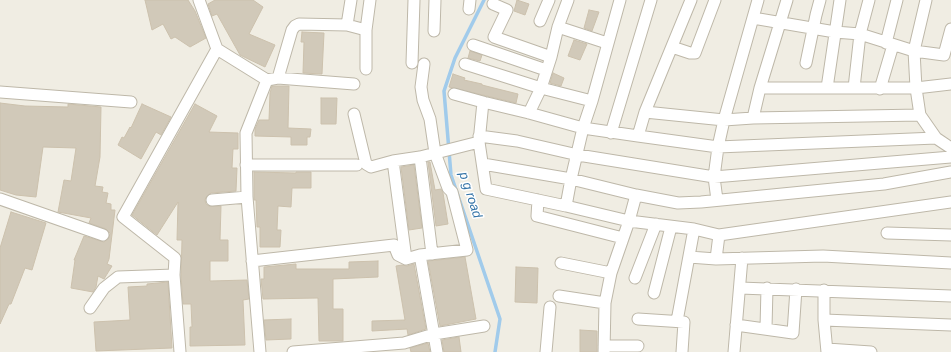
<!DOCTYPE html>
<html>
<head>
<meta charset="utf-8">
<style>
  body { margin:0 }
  canvas { display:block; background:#f0ede3 }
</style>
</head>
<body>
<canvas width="951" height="352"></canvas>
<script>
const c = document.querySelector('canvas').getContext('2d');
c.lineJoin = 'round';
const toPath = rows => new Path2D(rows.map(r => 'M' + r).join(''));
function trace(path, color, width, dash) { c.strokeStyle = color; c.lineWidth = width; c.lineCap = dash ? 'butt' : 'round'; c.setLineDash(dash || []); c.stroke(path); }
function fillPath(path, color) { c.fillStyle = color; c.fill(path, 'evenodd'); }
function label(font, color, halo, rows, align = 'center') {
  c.font = font + ' Arial,sans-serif'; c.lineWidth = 3; c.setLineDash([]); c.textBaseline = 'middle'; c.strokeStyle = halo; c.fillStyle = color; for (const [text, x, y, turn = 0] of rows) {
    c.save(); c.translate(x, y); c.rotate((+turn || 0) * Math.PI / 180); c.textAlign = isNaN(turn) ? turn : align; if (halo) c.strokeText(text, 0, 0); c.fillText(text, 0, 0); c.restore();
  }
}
const stream = toPath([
  [484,0,455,58,444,91,451,175,500,319,495,352]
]);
const building = toPath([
  [145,0,188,0,195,11,206,38,190,47,175,37,171,39,163,24,152,30,145,0],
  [215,0,253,0,263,7,249,34,275,45,265,67,240,55,217,14,212,16,208,4,215,0],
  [517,0,529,4,525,15,514,11,517,0],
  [589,10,599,12,592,31,584,28,589,10],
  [302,32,324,33,322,74,303,73,304,42,301,42,302,32],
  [574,40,587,44,580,60,568,56,574,40],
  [470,51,482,55,480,61,468,58,470,51],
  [553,73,564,78,561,86,550,83,553,73],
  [453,74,465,78,464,80,482,84,482,85,518,94,516,103,449,87,453,74],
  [272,86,289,86,288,128,311,129,310,137,307,137,307,145,291,145,291,137,255,136,255,129,259,120,269,120,270,93,272,86],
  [321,98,337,98,336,124,321,124,321,98],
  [0,103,25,106,68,107,68,104,101,107,100,157,95,186,103,187,102,192,108,193,106,203,111,204,111,210,115,210,109,259,107,264,112,266,104,279,98,276,96,287,93,292,71,288,75,260,74,260,84,236,104,242,109,238,110,233,106,229,89,223,91,218,58,212,64,180,71,181,76,148,43,147,36,197,16,195,0,190,0,103],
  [142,104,171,117,161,135,156,132,141,159,118,145,122,137,124,138,130,127,131,128,142,104],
  [195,104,217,116,209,132,238,133,238,149,233,149,232,168,237,168,236,191,211,193,206,197,205,200,206,204,209,206,221,206,220,240,228,240,228,261,210,261,210,281,247,280,249,299,243,300,245,345,190,346,190,327,192,327,191,304,183,304,181,276,182,240,177,240,178,202,157,235,132,215,195,104],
  [428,162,430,162,435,190,441,189,443,193,448,224,436,226,428,162],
  [414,165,422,228,409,230,401,167,414,165],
  [254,172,296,173,296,172,311,172,311,188,292,188,291,207,278,206,277,230,281,230,280,247,260,247,260,227,257,227,256,200,254,200,254,172],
  [11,212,46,223,32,270,25,268,11,304,9,304,0,324,0,248,11,212],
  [465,257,476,319,440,326,428,261,465,257],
  [378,261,378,277,333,279,333,309,343,309,343,341,319,341,318,298,263,299,261,279,264,279,264,267,296,264,296,269,349,269,349,262,378,261],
  [414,264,426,329,408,335,407,329,372,331,372,321,405,320,396,266,402,265,407,266,414,264],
  [516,267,538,268,537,303,515,302,516,267],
  [168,282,172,348,96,351,94,322,130,320,128,287,147,286,147,284,168,282],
  [291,319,291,339,266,340,264,320,291,319],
  [580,330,597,331,597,352,580,352,580,330],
  [459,337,461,352,444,352,442,340,459,337],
  [428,343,430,352,411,352,410,348,428,343]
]);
const street = toPath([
  [199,0,217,49,267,80,278,78,354,84],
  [869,0,860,34,854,88,916,88,951,84],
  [926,0,914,51,916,88,920,115,936,138,951,148],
  [493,4,507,10,494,37,551,57],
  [469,9,470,0],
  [753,18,835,32,860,34,914,51,944,55,951,29],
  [540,21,549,0],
  [347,25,351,0],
  [558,27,607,43],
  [434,31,435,0],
  [473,45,546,70],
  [672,47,690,53,695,53,715,0],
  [412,63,414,0],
  [806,63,816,15,820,0],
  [465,64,541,88,592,101],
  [366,69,366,30,370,0],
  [278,78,292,30,295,26,299,24,347,25,366,30],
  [760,88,854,88],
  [827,88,840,0],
  [880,89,893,45,886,43,897,0],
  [0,92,131,102],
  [454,94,483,102,529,113,583,128,592,101,620,0],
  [483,102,479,142,486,189,566,206,571,179,583,128,638,136,645,112,691,0],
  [645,112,724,120,753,118,920,115],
  [529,113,541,88,551,57,558,27,568,0],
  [354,114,366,164,371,167,393,161,420,157,479,142],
  [753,118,760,88,787,0],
  [611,133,651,0],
  [479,136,517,141,578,155,714,177,951,157],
  [638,136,718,147,936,138],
  [420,157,432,254],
  [393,161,406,259],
  [483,164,571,179,636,195,678,203,701,202,884,184,951,172],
  [246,165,357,165],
  [0,199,103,235],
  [212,200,247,197],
  [538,200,537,216,623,238],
  [717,200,714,177,718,147,724,120,758,0],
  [566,206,629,221,694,229,677,321],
  [694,229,719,235],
  [887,233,951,235],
  [420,255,437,352],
  [689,257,716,259,823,256,951,263],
  [716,259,719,235,951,202],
  [252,261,394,245,398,255,406,259,420,255,467,250,452,192,448,188,435,153,430,119,423,100,421,87,424,64],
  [561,263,611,273],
  [635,278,656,224],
  [740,288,951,296],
  [824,290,824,320,827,352],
  [654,293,671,227],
  [559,296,605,303,604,352],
  [605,303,611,273,629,221,636,195],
  [90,308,104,288,118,277,174,275],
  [638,319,684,322,682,352],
  [824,320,951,325],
  [736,325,793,333,796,289],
  [766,328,767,288],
  [604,346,638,346],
  [827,349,871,352],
  [180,352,174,275,175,258,123,217,217,49],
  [260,352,247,197,246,133,267,80],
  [293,352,404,343,434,334,484,326],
  [546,352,550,307],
  [734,352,742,258]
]);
const waterNames = [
  ["p g road",470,195,72]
];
trace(stream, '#a1cbeb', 3.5);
fillPath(building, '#d1c9b9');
trace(building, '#ccc1ad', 1);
trace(street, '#beb8a9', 13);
trace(street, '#fff', 11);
label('italic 13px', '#3373a7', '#fff', waterNames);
</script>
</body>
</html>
